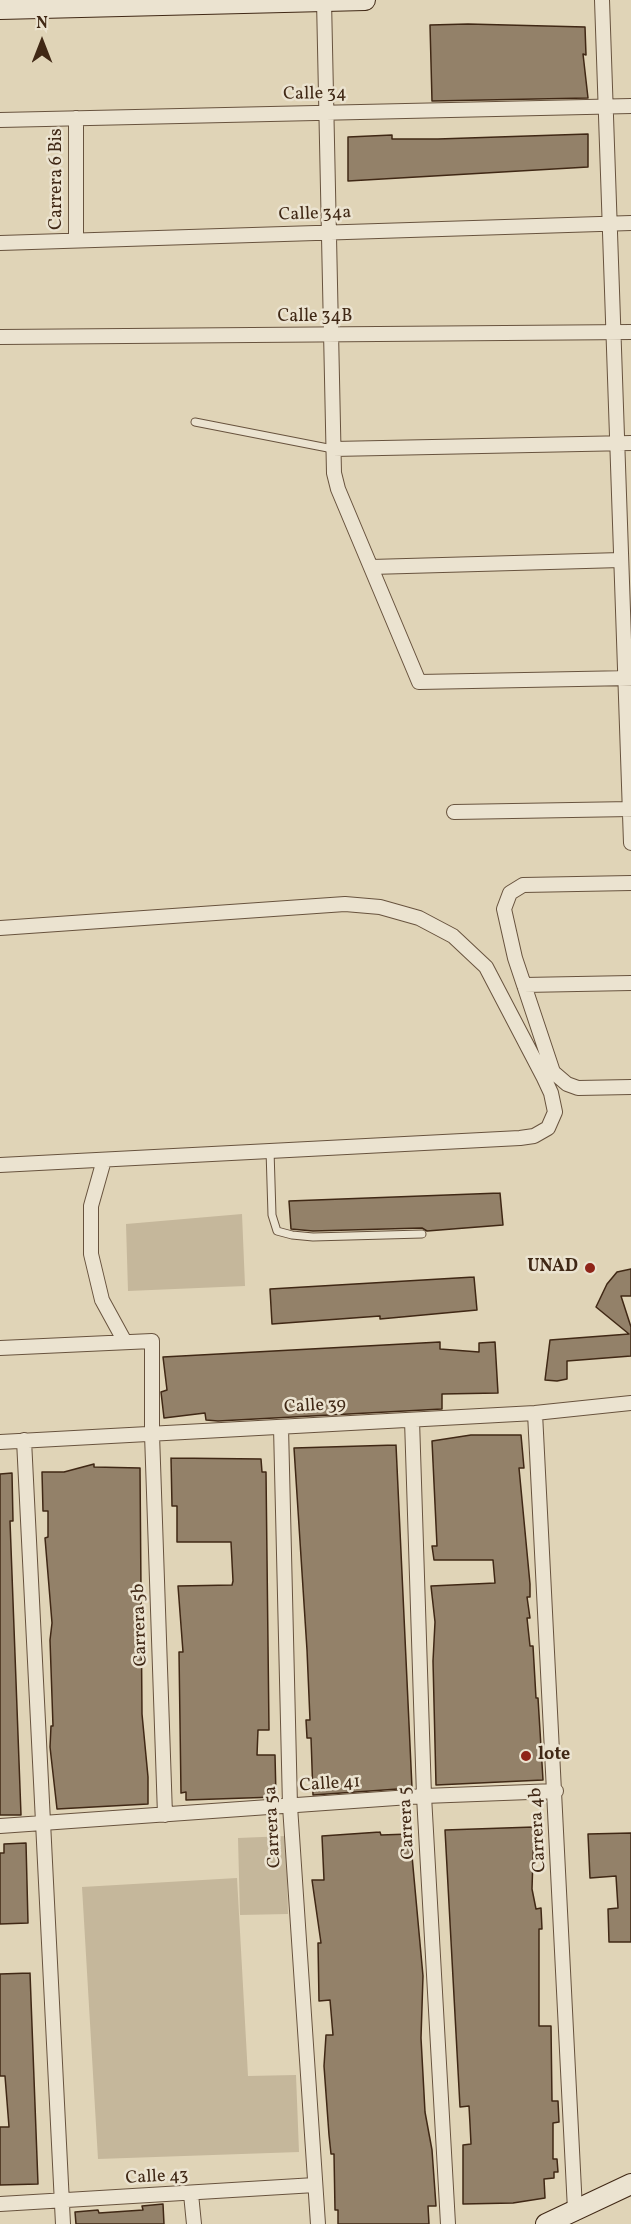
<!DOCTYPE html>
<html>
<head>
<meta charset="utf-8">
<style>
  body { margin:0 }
  #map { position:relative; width:631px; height:2224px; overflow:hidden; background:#e0d4b7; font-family:Vollkorn,serif }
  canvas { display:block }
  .north { position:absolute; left:12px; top:12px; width:60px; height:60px; -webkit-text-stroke:4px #ebe3d0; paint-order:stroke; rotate:0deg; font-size:16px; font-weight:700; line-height:24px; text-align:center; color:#402815 }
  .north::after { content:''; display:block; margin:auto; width:21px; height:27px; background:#402815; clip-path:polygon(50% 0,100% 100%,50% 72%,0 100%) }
</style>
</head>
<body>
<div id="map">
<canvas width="631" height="2224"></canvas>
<div class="north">N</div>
</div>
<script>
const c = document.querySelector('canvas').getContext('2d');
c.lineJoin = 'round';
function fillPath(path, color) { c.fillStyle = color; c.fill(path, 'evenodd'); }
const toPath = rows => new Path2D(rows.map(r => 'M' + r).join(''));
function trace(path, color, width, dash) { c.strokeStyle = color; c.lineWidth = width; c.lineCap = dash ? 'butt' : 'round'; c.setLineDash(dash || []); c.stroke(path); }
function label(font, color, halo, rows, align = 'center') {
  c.font = font + ' Vollkorn,serif'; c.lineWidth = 5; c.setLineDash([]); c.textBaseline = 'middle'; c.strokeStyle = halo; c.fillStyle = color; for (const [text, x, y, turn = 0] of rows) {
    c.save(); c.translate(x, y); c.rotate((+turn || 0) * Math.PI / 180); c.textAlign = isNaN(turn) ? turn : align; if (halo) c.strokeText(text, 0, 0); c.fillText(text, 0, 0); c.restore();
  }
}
const green = toPath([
  [242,1214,245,1286,128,1291,126,1224],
  [286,1836,288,1914,240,1915,238,1838],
  [237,1878,248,2076,296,2075,299,2152,98,2159,82,1887]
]);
const building = toPath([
  [468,24,585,27,586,55,583,54,588,98,432,101,430,25,468,24],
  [588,134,588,167,348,181,348,137,392,135,392,139,438,139,588,134],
  [500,1193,503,1225,427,1231,422,1228,313,1231,291,1229,289,1201,500,1193],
  [631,1269,631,1296,621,1296,631,1327,631,1356,567,1361,567,1379,557,1381,545,1380,550,1340,629,1334,596,1307,607,1284,617,1272,631,1269],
  [474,1277,477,1310,380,1319,380,1316,272,1324,270,1289,474,1277],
  [440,1342,440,1349,479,1352,479,1343,495,1342,498,1393,442,1394,442,1409,218,1421,206,1420,205,1413,164,1418,161,1392,167,1390,163,1357,440,1342],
  [471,1435,521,1435,524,1468,519,1468,530,1584,530,1597,527,1597,530,1618,527,1618,530,1646,533,1646,536,1698,538,1698,543,1780,436,1785,433,1661,435,1622,431,1586,495,1583,493,1560,434,1560,432,1546,437,1546,432,1441,471,1435],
  [396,1445,412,1788,313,1795,311,1738,307,1738,306,1720,310,1720,307,1650,294,1448,396,1445],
  [171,1458,261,1459,262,1472,266,1472,269,1730,258,1730,257,1755,275,1755,276,1797,186,1800,186,1792,181,1793,179,1652,183,1652,178,1586,232,1585,233,1581,231,1542,177,1542,177,1506,172,1506,171,1458],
  [94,1464,94,1467,140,1468,142,1714,148,1777,148,1804,57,1809,50,1747,51,1726,53,1726,50,1640,52,1623,45,1538,48,1537,48,1511,43,1511,42,1472,64,1472,94,1464],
  [12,1473,13,1521,10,1521,21,1815,0,1815,0,1474,12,1473],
  [534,1827,532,1889,536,1909,541,1908,542,1929,539,1929,539,2026,551,2026,552,2101,558,2101,559,2122,553,2123,553,2159,557,2159,558,2172,554,2172,554,2178,544,2179,545,2198,513,2203,463,2204,463,2145,471,2144,470,2124,469,2106,460,2107,445,1830,534,1827],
  [380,1832,381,1835,410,1834,423,1976,421,2038,425,2112,432,2150,436,2206,428,2206,429,2224,338,2224,338,2210,335,2210,334,2154,331,2154,329,2135,324,2066,326,2035,333,2035,330,2000,319,2001,318,1943,321,1943,312,1880,324,1880,322,1836,380,1832],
  [631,1833,631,1942,609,1942,608,1909,618,1908,616,1876,590,1878,588,1834,631,1833],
  [26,1843,28,1923,0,1924,0,1853,4,1853,4,1844,26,1843],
  [30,1973,38,2184,0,2185,0,2127,9,2127,5,2076,0,2076,0,1974,30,1973],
  [163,2204,164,2224,76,2224,75,2212,98,2210,99,2213,143,2210,142,2206,163,2204]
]);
const lane = toPath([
  [195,422,333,449],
  [270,1150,272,1215,277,1231,292,1235,313,1237,422,1234]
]);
const street = toPath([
  [324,0,334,473,338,489,419,682,631,678],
  [602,0,631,843],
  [76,118,76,240],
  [0,120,631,106],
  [0,243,631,223],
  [0,337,631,332],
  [333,449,631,443],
  [371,567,621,560],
  [454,812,631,809],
  [631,883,523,885,510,893,504,909,515,958,553,1072,567,1084,578,1088,631,1087],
  [0,928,345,904,380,907,419,918,453,936,486,967,544,1078,551,1093,555,1112,548,1128,534,1136,520,1138,0,1165],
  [524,985,631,983],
  [104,1160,91,1206,91,1254,102,1300,125,1342],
  [0,1348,152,1341,152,1434,165,1815],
  [535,1413,575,2210],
  [412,1420,424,1796,448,2224],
  [281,1427,290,1806,318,2224],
  [24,1440,63,2224],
  [0,1442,535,1413,631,1403],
  [0,1826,424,1796,556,1791],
  [191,2194,194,2224],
  [0,2204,315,2185]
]);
const secondary = toPath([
  [0,9,365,0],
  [546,2224,631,2184]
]);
const markers = [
  [590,1268,6,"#8f2418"],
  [526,1756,6,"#8f2418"]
];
const streetNames = [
  ["Calle 34",315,95,-1],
  ["Carrera 6 Bis",58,179,-90],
  ["Calle 34a",315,215,-2],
  ["Calle 34B",315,318],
  ["Calle 39",315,1407,-3],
  ["Carrera 5b",141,1625,-92],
  ["Calle 41",330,1785,-4],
  ["Carrera 5",408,1823,-93],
  ["Carrera 5a",274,1827,-93],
  ["Carrera 4b",539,1830,-93],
  ["Calle 43",157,2178,-3]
];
const poiNames = [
  ["UNAD",578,1268],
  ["lote",538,1756,"left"]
];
fillPath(green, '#c5b79b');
fillPath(building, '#938169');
trace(building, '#402815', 1.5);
trace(lane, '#68533e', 9);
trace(street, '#68533e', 16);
trace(secondary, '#402815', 22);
trace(lane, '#ebe3d0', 7);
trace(street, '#ebe3d0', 14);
trace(secondary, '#ebe3d0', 20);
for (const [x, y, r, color] of markers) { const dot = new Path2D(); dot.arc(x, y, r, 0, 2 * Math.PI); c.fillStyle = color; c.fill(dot); trace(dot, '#ebe3d0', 2); }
label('18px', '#402815', '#ebe3d0', streetNames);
label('bold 18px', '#402815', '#ebe3d0', poiNames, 'right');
</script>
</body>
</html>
